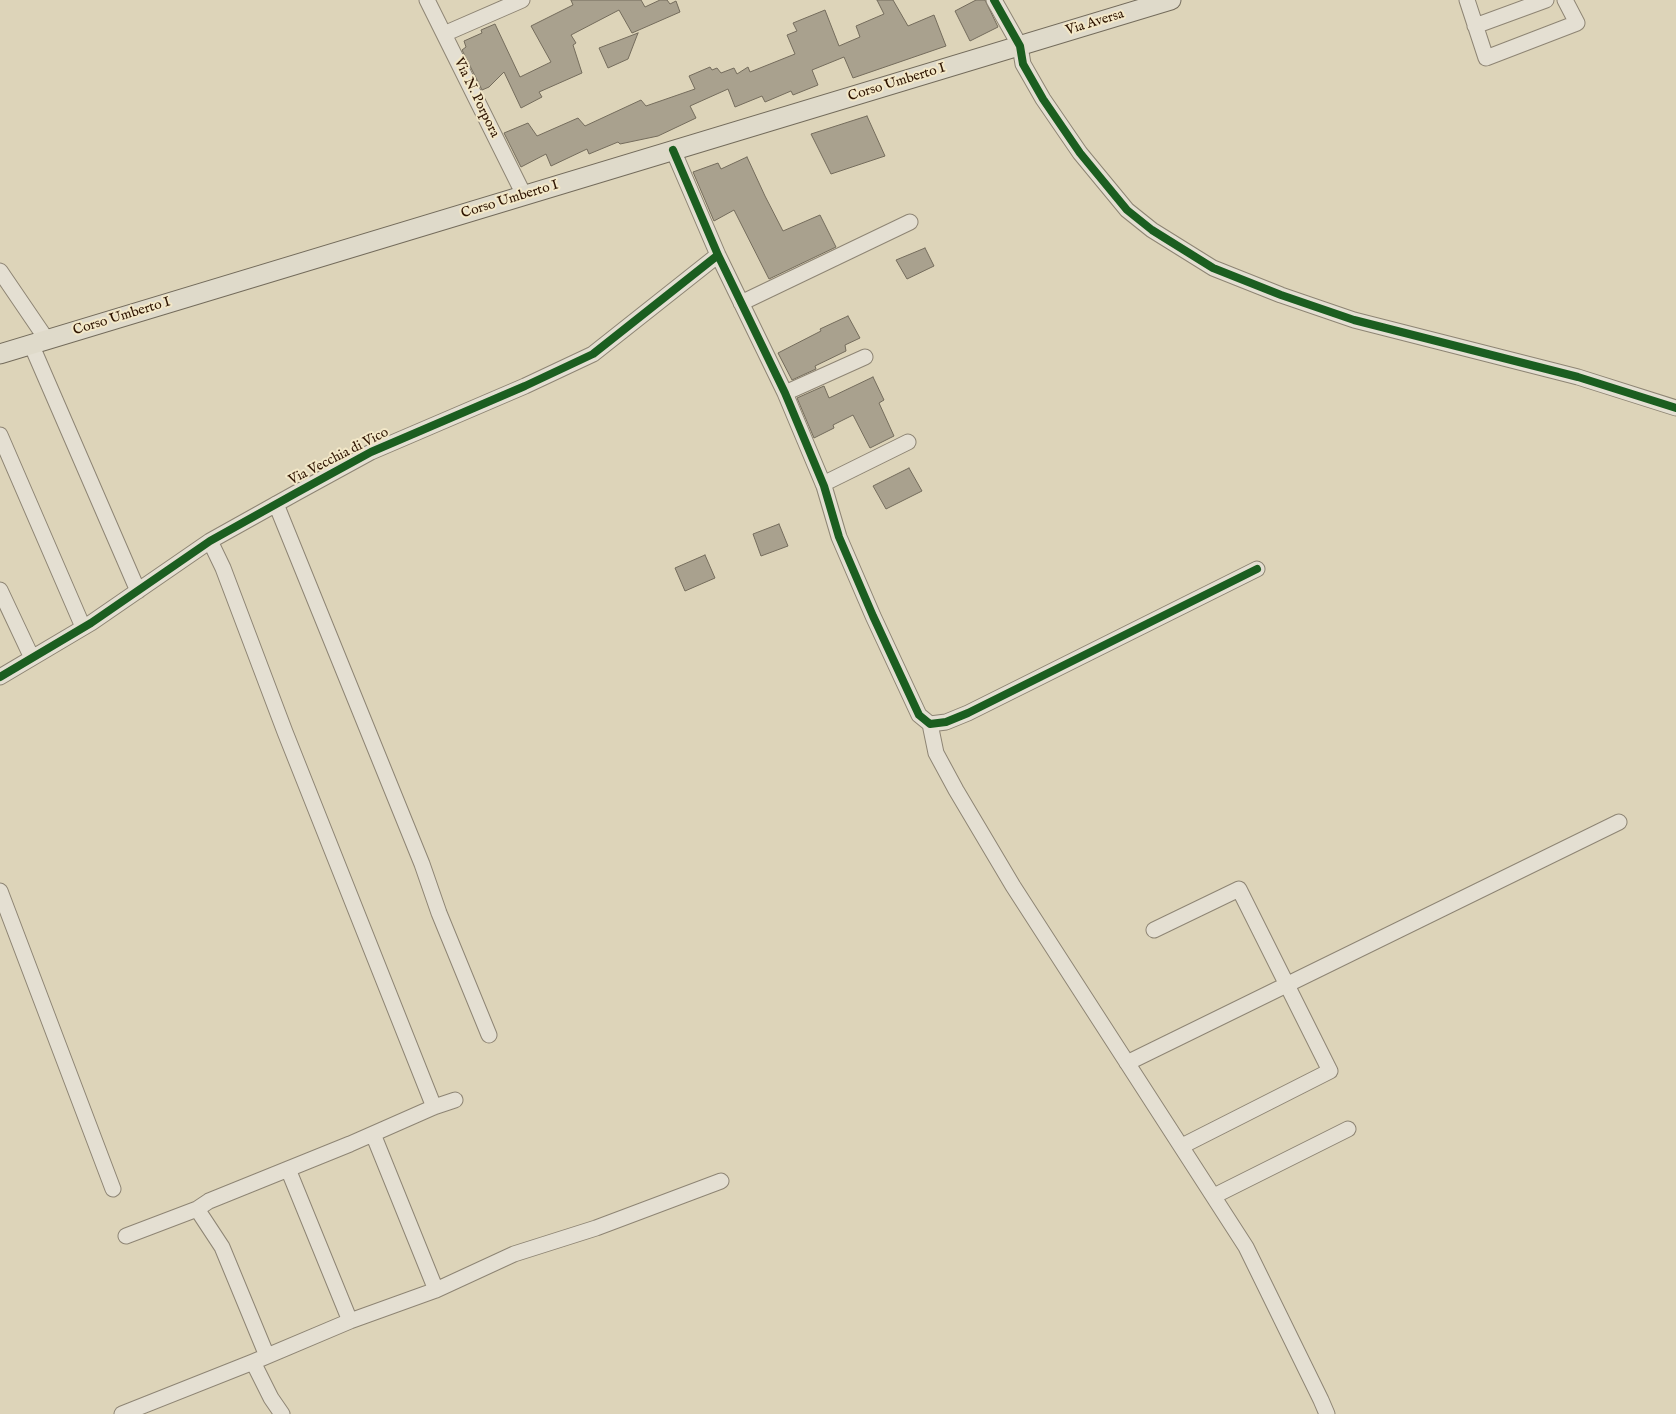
<!DOCTYPE html>
<html>
<head>
<meta charset="utf-8">
<style>
  body { margin:0 }
  canvas { display:block; background:#ddd4b9 }
</style>
</head>
<body>
<canvas width="1676" height="1414"></canvas>
<script>
const c = document.querySelector('canvas').getContext('2d');
c.lineJoin = 'round';
function fillPath(path, color) { c.fillStyle = color; c.fill(path, 'evenodd'); }
const toPath = rows => new Path2D(rows.map(r => 'M' + r).join(''));
function trace(path, color, width, dash) { c.strokeStyle = color; c.lineWidth = width; c.lineCap = dash ? 'butt' : 'round'; c.setLineDash(dash || []); c.stroke(path); }
function label(font, color, halo, rows, align = 'center') {
  c.font = font + ' "IM FELL English",serif'; c.lineWidth = 4; c.setLineDash([]); c.textBaseline = 'middle'; c.strokeStyle = halo; c.fillStyle = color; for (const [text, x, y, turn = 0] of rows) {
    c.save(); c.translate(x, y); c.rotate((+turn || 0) * Math.PI / 180); c.textAlign = isNaN(turn) ? turn : align; if (halo) c.strokeText(text, 0, 0); c.fillText(text, 0, 0); c.restore();
  }
}
const building = toPath([
  [571,0,641,0,645,7,660,0,667,0,670,4,676,1,680,12,632,33,619,10,571,35,576,43,573,45,582,73,539,92,542,97,521,108,504,72,489,87,482,90,462,50,466,47,464,41,482,33,481,30,495,24,520,77,551,62,531,26,573,5,571,0],
  [877,0,893,0,908,26,934,15,946,46,853,78,844,57,812,70,818,85,793,95,791,91,765,102,762,96,735,107,728,89,690,106,696,118,658,136,620,144,618,142,589,154,587,149,551,166,546,154,521,167,504,133,528,123,537,136,578,118,585,126,641,100,646,106,695,89,689,76,710,67,712,70,717,68,721,73,734,68,737,74,748,67,750,72,795,54,787,35,797,31,793,23,825,10,839,46,860,37,856,26,884,14,877,0],
  [976,0,985,0,998,27,970,41,955,11,976,0],
  [638,33,628,59,608,68,599,48,638,33],
  [867,116,885,156,831,174,811,134,867,116],
  [747,157,765,196,783,231,820,215,836,247,769,279,734,210,714,221,693,172,718,163,721,169,747,157],
  [925,248,934,266,907,279,896,260,925,248],
  [848,316,860,338,845,345,846,351,815,366,816,369,792,380,778,353,821,331,820,329,848,316],
  [873,377,884,400,879,403,894,436,870,448,853,415,833,425,834,428,814,438,797,398,824,386,829,398,873,377],
  [909,468,922,491,886,509,873,486,909,468],
  [779,524,788,546,761,556,753,534,779,524],
  [705,555,715,578,685,591,675,568,705,555]
]);
const minor = toPath([
  [427,0,524,195],
  [994,0,1020,46,1023,64,1043,99,1080,153,1127,210,1152,230,1213,268,1281,295,1354,320,1578,377,1676,408],
  [1467,0,1486,58,1577,23,1565,0],
  [1475,26,1546,0],
  [444,34,522,0],
  [673,150,718,255,785,393,824,486,839,537,873,616,919,715,930,724,946,722,968,713,1257,569],
  [0,271,47,340],
  [741,303,910,222],
  [31,344,138,591],
  [785,393,865,357],
  [0,435,83,627],
  [823,484,908,442],
  [276,504,422,864,439,913,489,1035],
  [210,541,223,568,285,732,434,1107],
  [0,590,32,658],
  [0,677,91,623,210,541,296,493,371,452,525,386,593,354,718,255],
  [930,724,936,753,956,790,1013,886,1246,1247,1321,1400,1327,1414],
  [0,891,113,1189],
  [1154,930,1239,889,1330,1071,1182,1146],
  [1127,1063,1619,822],
  [373,1134,436,1290],
  [288,1169,350,1321],
  [1214,1196,1348,1129],
  [197,1209,222,1247,267,1356],
  [126,1236,197,1209,209,1201,350,1144,434,1107,455,1100],
  [253,1362,271,1398,282,1414],
  [122,1414,253,1362,350,1321,436,1290,514,1254,596,1228,721,1181]
]);
const major = toPath([
  [0,354,1171,0]
]);
const cycleway = toPath([
  [994,0,1020,46,1023,64,1043,99,1080,153,1127,210,1152,230,1213,268,1281,295,1354,320,1578,377,1676,408],
  [673,150,718,255,785,393,824,486,839,537,873,616,919,715,930,724,946,722,968,713,1257,569],
  [0,677,91,623,210,541,296,493,371,452,525,386,593,354,718,255]
]);
const streetNames = [
  ["Via Aversa",1095,23,-17],
  ["Corso Umberto I",897,83,-17],
  ["Via N. Porpora",476,98,64],
  ["Corso Umberto I",510,200,-17],
  ["Corso Umberto I",122,317,-17],
  ["Via Vecchia di Vico",339,457,-27]
];
fillPath(building, '#a9a18e');
trace(building, '#746c5c', 1);
trace(minor, '#8e8574', 17);
trace(major, '#746c5c', 21);
trace(minor, '#e4dfd2', 15);
trace(major, '#dfdaca', 19);
trace(cycleway, '#1b5e20', 8);
label('14px', '#2e1401', '#f3e8c8', streetNames);
</script>
</body>
</html>
